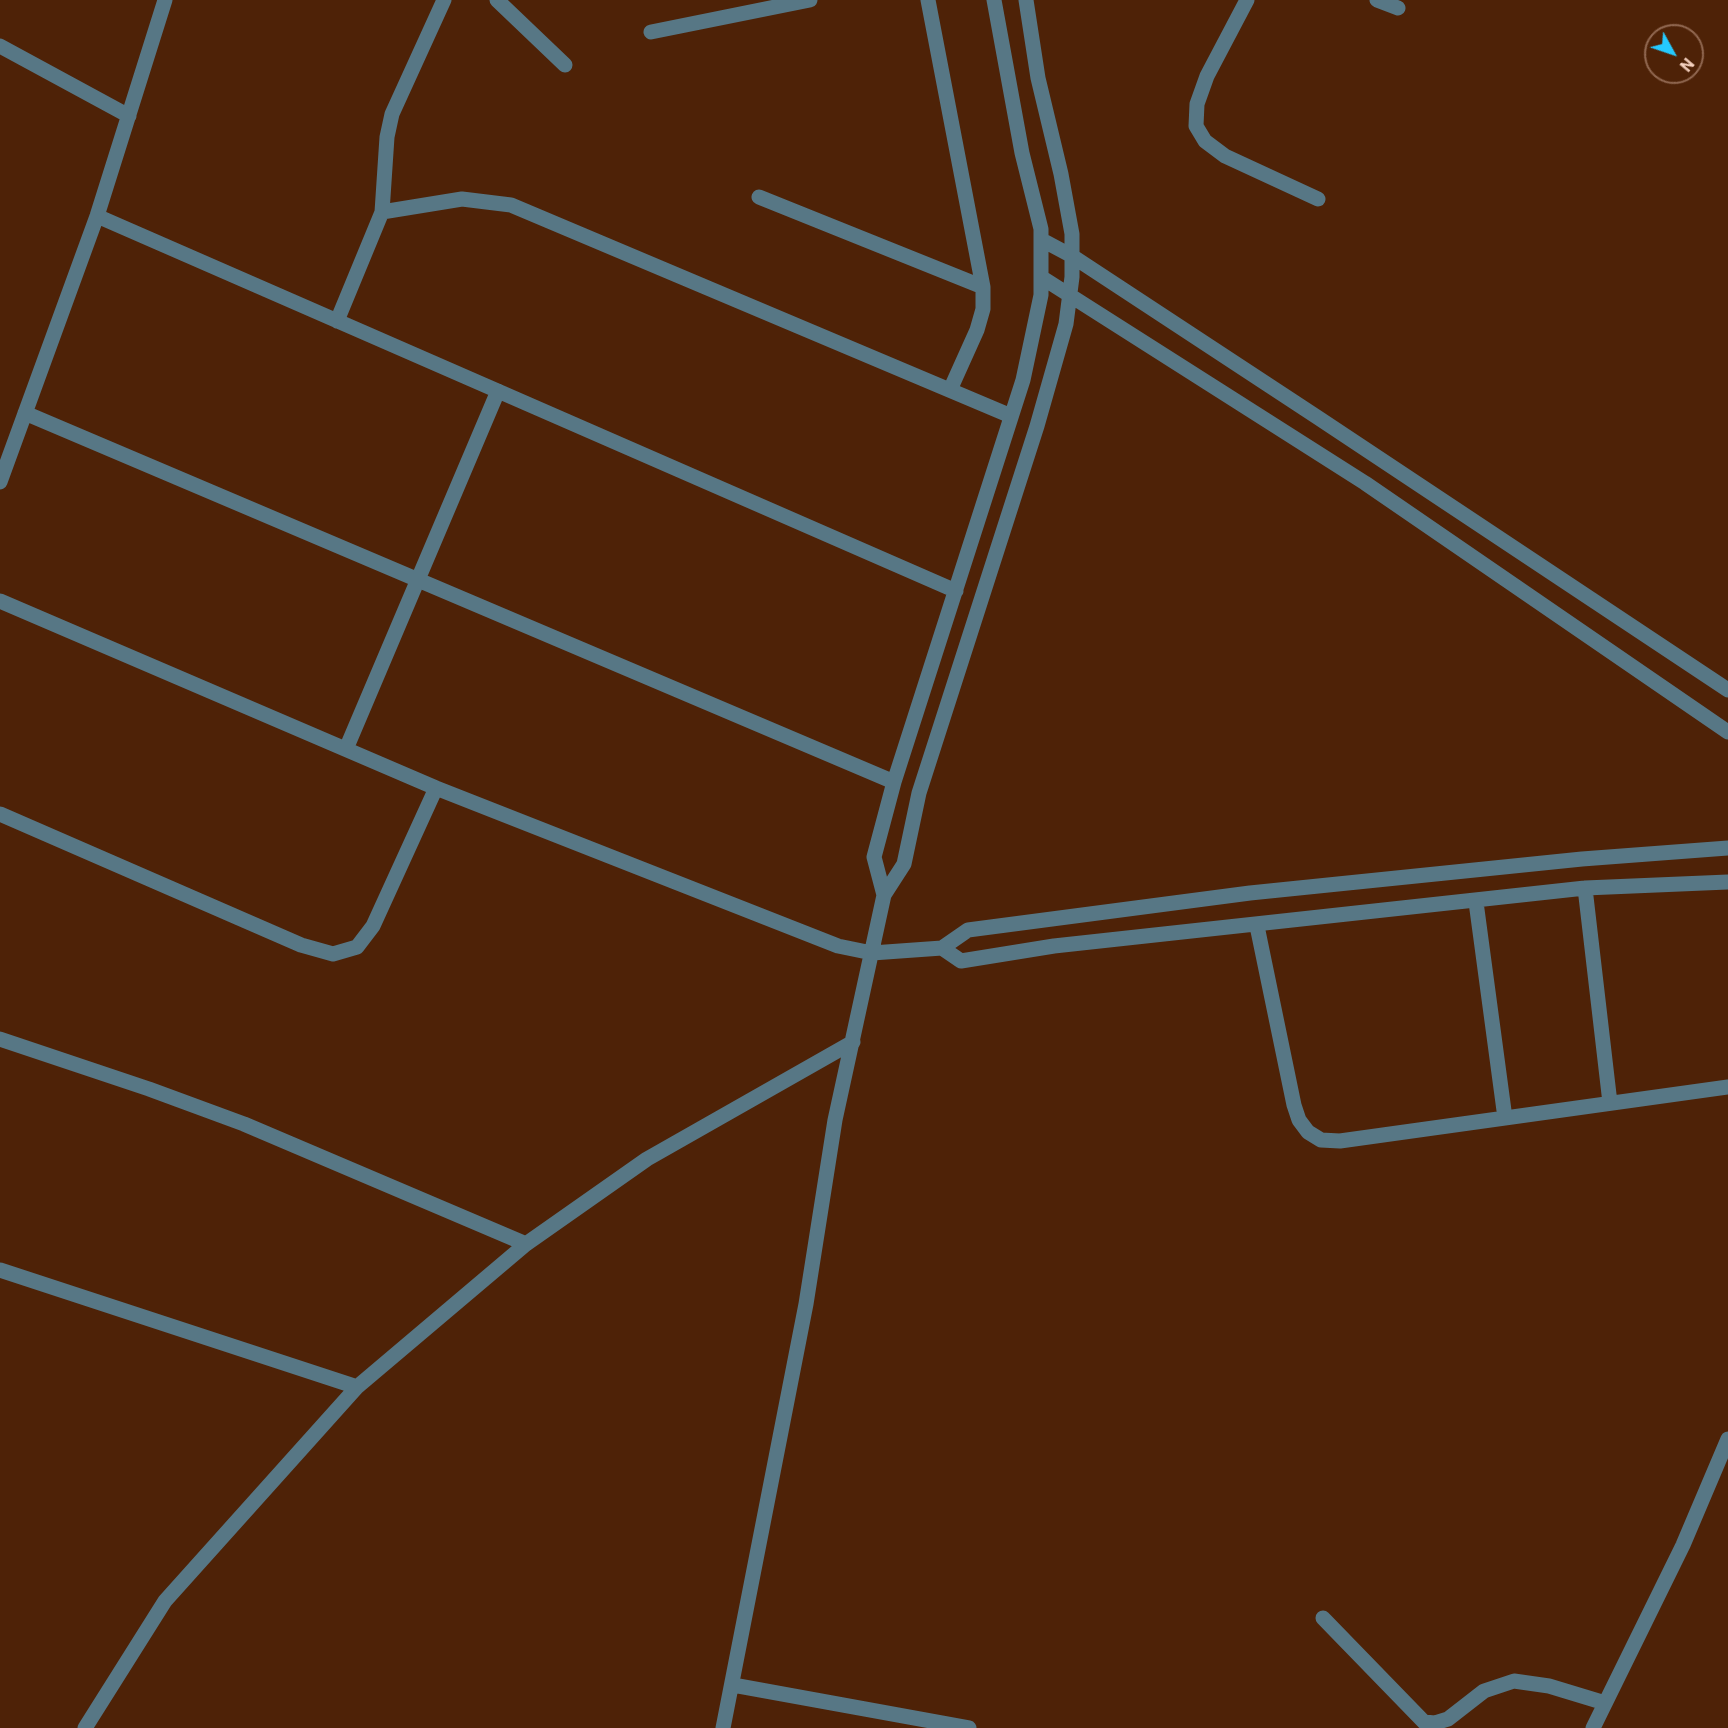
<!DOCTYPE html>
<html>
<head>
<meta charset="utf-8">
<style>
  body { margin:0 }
  #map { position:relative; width:1728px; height:1728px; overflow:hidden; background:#4e2207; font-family:Roboto,sans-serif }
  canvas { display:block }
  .north { position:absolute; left:1644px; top:24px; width:60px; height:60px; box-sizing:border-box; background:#4e2207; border:2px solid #916851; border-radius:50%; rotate:130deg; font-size:16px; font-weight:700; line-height:24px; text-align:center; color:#f6d2c0 }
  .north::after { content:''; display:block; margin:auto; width:21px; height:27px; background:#25c9fe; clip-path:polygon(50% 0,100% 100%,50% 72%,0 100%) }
</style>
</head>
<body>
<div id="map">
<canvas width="1728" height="1728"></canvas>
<div class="north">N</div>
</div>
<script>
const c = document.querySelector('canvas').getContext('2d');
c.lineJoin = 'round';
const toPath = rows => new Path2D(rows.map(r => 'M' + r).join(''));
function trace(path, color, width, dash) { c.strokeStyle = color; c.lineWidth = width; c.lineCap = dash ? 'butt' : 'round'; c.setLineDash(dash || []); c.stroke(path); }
const minor = toPath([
  [497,0,565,65],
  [928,0,983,287,983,309,977,330,950,390],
  [1247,0,1207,76,1197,104,1196,126,1205,141,1225,156,1318,199],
  [1377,0,1398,8],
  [651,32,810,0],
  [0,46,129,116],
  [759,197,983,287],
  [382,212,462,199,511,205,1011,416],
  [97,216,956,591],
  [1042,240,1072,256,1317,417,1728,690],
  [1041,277,1365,483,1728,732],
  [337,321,382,212,387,137,392,114,444,0],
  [25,413,894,782],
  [0,482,97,216,165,0],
  [0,601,436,788,838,946,872,953,942,948,968,930,1250,893,1582,859,1728,848],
  [346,749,498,391],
  [0,814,301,945,333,954,357,947,373,926,436,788],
  [1585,888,1610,1103],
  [884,895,874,857,894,782,1023,380,1041,295,1041,229,1022,153,994,0],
  [1476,902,1505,1118],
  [1257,926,1294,1105,1299,1120,1308,1132,1321,1140,1340,1141,1728,1087],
  [942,948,961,961,1054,946,1585,888,1728,882],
  [0,1039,149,1089,244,1124,526,1244],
  [0,1270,357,1387],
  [1323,1618,1424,1722,1435,1723,1448,1719,1484,1691,1514,1681,1549,1686,1605,1703],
  [733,1685,969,1728],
  [85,1728,165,1601,357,1387,526,1244,647,1159,853,1042],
  [723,1728,806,1304,835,1120,884,895,904,864,919,793,1037,426,1066,324,1072,277,1072,234,1061,174,1038,78,1026,0],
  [1593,1728,1683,1545,1728,1439]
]);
trace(minor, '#577785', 15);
</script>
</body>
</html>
